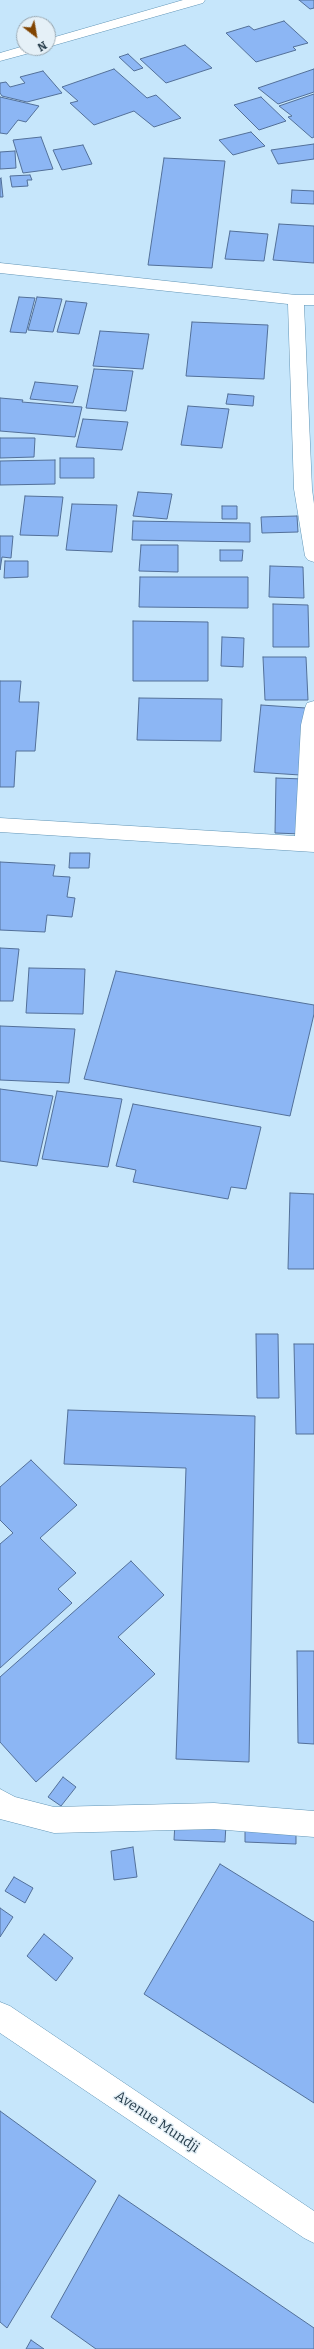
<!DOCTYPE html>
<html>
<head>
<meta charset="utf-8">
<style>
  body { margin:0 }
  #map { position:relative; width:314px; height:2349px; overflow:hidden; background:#c6e6fb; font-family:Bitter,serif }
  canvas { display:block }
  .north { position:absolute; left:16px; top:16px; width:40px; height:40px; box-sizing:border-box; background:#e5f0f7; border:1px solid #99a8b2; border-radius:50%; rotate:149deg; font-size:11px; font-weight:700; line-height:16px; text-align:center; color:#273d4b }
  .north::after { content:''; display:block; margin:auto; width:14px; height:18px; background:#814401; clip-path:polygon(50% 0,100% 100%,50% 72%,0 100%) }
</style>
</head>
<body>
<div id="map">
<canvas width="314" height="2349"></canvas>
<div class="north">N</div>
</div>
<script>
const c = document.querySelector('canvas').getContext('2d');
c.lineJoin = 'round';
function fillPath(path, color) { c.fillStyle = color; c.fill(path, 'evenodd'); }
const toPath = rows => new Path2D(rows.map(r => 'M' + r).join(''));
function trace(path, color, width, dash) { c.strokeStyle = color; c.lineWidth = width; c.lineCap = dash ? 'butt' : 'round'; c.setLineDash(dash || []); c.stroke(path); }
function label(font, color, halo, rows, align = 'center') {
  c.font = font + ' Bitter,serif'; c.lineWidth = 3; c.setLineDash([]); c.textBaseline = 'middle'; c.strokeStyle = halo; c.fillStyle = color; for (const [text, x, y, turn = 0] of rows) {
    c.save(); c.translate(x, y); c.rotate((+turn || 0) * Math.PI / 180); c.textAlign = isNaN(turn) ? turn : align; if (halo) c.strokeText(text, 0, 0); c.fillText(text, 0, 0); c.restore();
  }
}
const building = toPath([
  [299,0,314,0,314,8,310,9,299,0],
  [284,21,308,43,293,47,296,50,256,62,226,33,249,26,254,30,284,21],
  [185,45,212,68,166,83,140,59,185,45],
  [128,54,143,68,134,71,119,57,128,54],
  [114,69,147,98,156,95,181,118,154,127,134,111,94,125,70,103,78,101,62,87,114,69],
  [314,69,314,92,278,104,258,88,314,69],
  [43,71,62,93,27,102,2,96,0,93,0,83,6,82,10,87,25,83,20,77,43,71],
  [314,94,314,137,312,138,288,117,292,116,279,106,314,94],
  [0,97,39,106,26,122,18,120,7,134,0,133,0,97],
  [261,97,286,121,259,130,234,105,261,97],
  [251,132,265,146,233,155,219,140,251,132],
  [41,137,53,169,23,173,13,140,41,137],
  [314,144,314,159,278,164,271,150,314,144],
  [83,145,92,164,62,170,53,150,83,145],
  [15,151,16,168,0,169,0,152,15,151],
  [164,158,225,161,212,268,148,265,164,158],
  [30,175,32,180,27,180,28,186,12,187,10,176,30,175],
  [1,178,3,197,0,197,0,179,1,178],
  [292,190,314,191,314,204,291,203,292,190],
  [279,224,314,226,314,263,273,260,279,224],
  [230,231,268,234,264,261,225,259,230,231],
  [19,297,35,298,26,333,10,332,19,297],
  [37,297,62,299,53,332,28,330,37,297],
  [66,301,87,303,79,334,57,332,66,301],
  [192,322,268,325,264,379,186,376,192,322],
  [100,331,149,334,143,369,93,366,100,331],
  [94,369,133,371,126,411,86,408,94,369],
  [35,382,78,386,73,403,30,399,35,382],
  [228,394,254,396,253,406,226,404,228,394],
  [0,398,23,400,22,402,82,407,75,437,0,431,0,398],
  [188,406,229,409,222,448,181,445,188,406],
  [83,419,128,422,122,450,76,447,83,419],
  [0,438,35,438,34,457,0,458,0,438],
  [60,458,94,458,94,478,60,478,60,458],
  [55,460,55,484,0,485,0,461,55,460],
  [138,492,172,494,167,519,133,516,138,492],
  [25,496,63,497,58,536,20,535,25,496],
  [72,504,117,505,112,552,66,550,72,504],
  [222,506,237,506,237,519,222,519,222,506],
  [297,516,298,532,262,533,261,517,297,516],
  [133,521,250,523,250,542,132,540,133,521],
  [0,536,13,536,11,558,2,557,0,570,0,536],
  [141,545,178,545,178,572,139,571,141,545],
  [220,550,243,550,242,561,220,561,220,550],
  [5,561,28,561,28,577,4,578,5,561],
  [270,566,303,567,304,598,269,597,270,566],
  [140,577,248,577,248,608,139,607,140,577],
  [273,604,308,605,309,647,273,647,273,604],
  [133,621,208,622,208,681,133,681,133,621],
  [222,637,244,638,243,667,221,666,222,637],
  [263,657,306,657,308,700,265,700,263,657],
  [0,681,21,681,19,702,39,702,35,751,16,751,14,787,0,787,0,681],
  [139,698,222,699,221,741,137,740,139,698],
  [261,705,306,708,300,775,254,772,261,705],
  [276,778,303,779,302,834,275,833,276,778],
  [70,853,90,853,89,868,69,868,70,853],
  [0,862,55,865,53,876,70,877,67,897,75,898,72,917,47,915,45,932,0,930,0,862],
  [0,948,19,949,13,1001,0,1001,0,948],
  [29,968,85,969,83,1014,26,1013,29,968],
  [116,971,314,1005,314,1014,290,1116,84,1079,116,971],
  [0,1026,75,1029,69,1083,0,1080,0,1026],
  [0,1089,53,1096,37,1166,0,1161,0,1089],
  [57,1091,122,1099,108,1167,42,1159,57,1091],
  [133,1104,261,1127,246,1189,231,1187,228,1199,133,1182,136,1170,116,1166,133,1104],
  [290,1193,314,1194,314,1269,288,1269,290,1193],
  [256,1334,278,1334,279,1398,257,1398,256,1334],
  [294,1344,314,1344,314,1434,296,1434,294,1344],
  [68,1410,255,1416,249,1762,176,1759,186,1468,64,1464,68,1410],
  [31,1460,77,1505,40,1538,76,1573,58,1589,72,1603,0,1668,0,1544,13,1533,0,1520,0,1487,31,1460],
  [131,1561,164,1595,118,1637,155,1674,36,1782,0,1742,0,1677,131,1561],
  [297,1651,314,1651,314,1744,298,1743,297,1651],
  [63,1777,76,1787,61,1806,48,1797,63,1777],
  [175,1822,226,1824,225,1842,174,1840,175,1822],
  [245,1824,296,1826,296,1844,245,1842,245,1824],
  [133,1847,137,1877,114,1880,111,1851,133,1847],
  [220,1864,314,1922,314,2103,144,1994,220,1864],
  [14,1877,33,1888,25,1903,5,1891,14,1877],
  [0,1908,13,1917,0,1937,0,1908],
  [44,1934,73,1958,56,1981,27,1956,44,1934],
  [0,2111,96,2181,7,2328,0,2322,0,2111],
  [119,2195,314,2328,314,2349,96,2349,51,2317,119,2195],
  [31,2340,44,2349,26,2349,31,2340]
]);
const minor = toPath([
  [183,0,205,0,203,3,48,47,48,39,183,0],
  [24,46,24,48,39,48,37,51,0,61,0,53,24,46],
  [0,263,296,295,314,295,314,305,304,305,312,489,314,504,314,562,308,560,305,556,294,489,288,304,0,273,0,263],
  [314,701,314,852,0,832,0,818,295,836,301,725,305,708,307,703,314,701],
  [0,1789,15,1797,54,1807,214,1803,314,1811,314,1837,214,1829,54,1833,0,1819,0,1789]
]);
const tertiary = toPath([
  [0,2002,10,2006,314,2211,314,2243,304,2238,0,2033,0,2002]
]);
const nearStreetnames = [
  ["Avenue Mundji",157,2122,34]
];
fillPath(building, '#8cb6f4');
trace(building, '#537099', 1);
trace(minor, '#6295b6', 1);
trace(tertiary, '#6295b6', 1);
fillPath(minor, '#fff');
fillPath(tertiary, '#fff');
label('14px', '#273d4b', '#e5f0f7', nearStreetnames);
</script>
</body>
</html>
